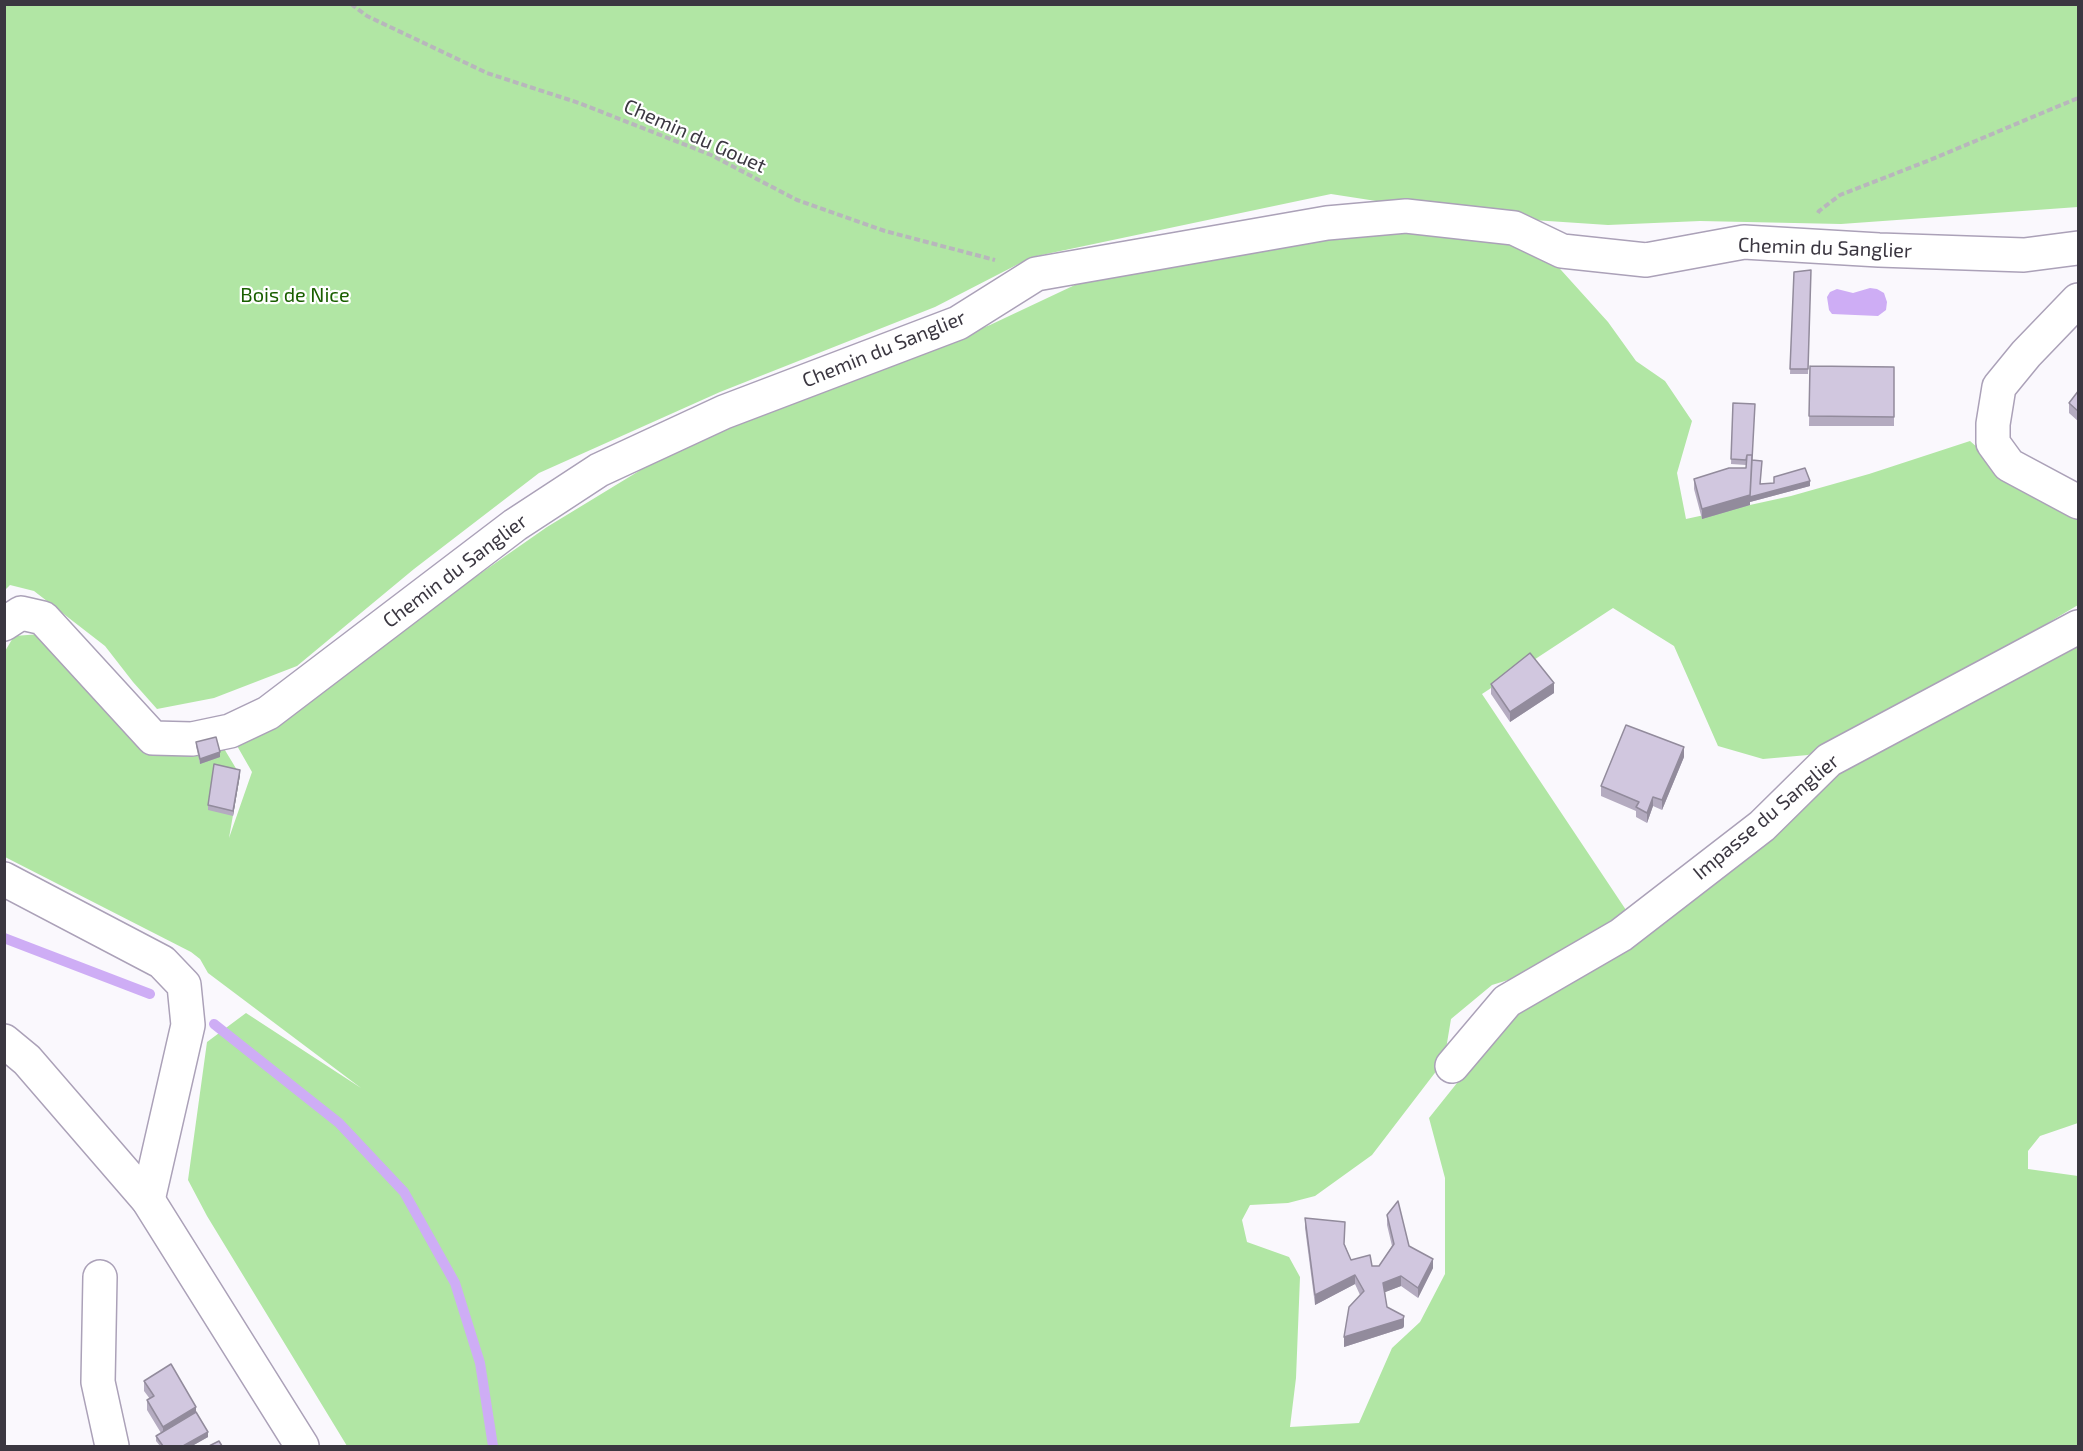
<!DOCTYPE html>
<html>
<head>
<meta charset="utf-8">
<style>
  body { margin:0 }
  #map { position:relative; width:2083px; height:1451px; overflow:hidden; background:#faf8fd; font-family:"Exo 2",sans-serif }
  canvas { display:block }
  .frame { position:absolute; inset:0; border:6px solid #3b3741; pointer-events:none }
</style>
</head>
<body>
<div id="map">
<canvas width="2083" height="1451"></canvas>
<div class="frame"></div>
</div>
<script>
const c = document.querySelector('canvas').getContext('2d');
c.lineJoin = 'round';
function fillPath(path, color) { c.fillStyle = color; c.fill(path, 'evenodd'); }
const toPath = rows => new Path2D(rows.map(r => 'M' + r).join(''));
function trace(path, color, width, dash) { c.strokeStyle = color; c.lineWidth = width; c.lineCap = dash ? 'butt' : 'round'; c.setLineDash(dash || []); c.stroke(path); }
function label(font, color, halo, rows, align = 'center') {
  c.font = font + ' "Exo 2",sans-serif'; c.lineWidth = 4.5; c.setLineDash([]); c.textBaseline = 'middle'; c.strokeStyle = halo; c.fillStyle = color; for (const [text, x, y, turn = 0] of rows) {
    c.save(); c.translate(x, y); c.rotate((+turn || 0) * Math.PI / 180); c.textAlign = isNaN(turn) ? turn : align; if (halo) c.strokeText(text, 0, 0); c.fillText(text, 0, 0); c.restore();
  }
}
const green = toPath([
  [5,5,2078,5,2078,207,1841,224,1700,221,1608,225,1473,216,1331,194,1032,257,935,307,720,392,539,473,414,569,297,666,214,698,157,709,133,682,105,646,34,591,10,585,5,590],
  [1380,230,1481,235,1552,260,1608,322,1636,361,1665,381,1692,421,1677,473,1686,519,1791,496,1869,474,1970,441,1985,454,2078,509,2078,605,1914,703,1808,755,1763,759,1718,746,1674,646,1613,608,1482,694,1626,910,1575,946,1521,976,1492,985,1451,1019,1444,1061,1372,1155,1315,1196,1288,1203,1250,1205,1242,1220,1247,1242,1289,1257,1300,1277,1296,1378,1290,1427,1359,1423,1392,1348,1420,1322,1445,1274,1445,1178,1429,1118,1513,1013,1835,770,2078,640,2078,1123,2040,1136,2028,1151,2028,1169,2078,1176,2078,1446,347,1446,207,1216,188,1180,207,1042,246,1013,361,1088,208,973,200,959,191,952,5,857,4,653,14,636,41,634,160,756,220,742,240,775,229,838,252,772,236,744,547,527,685,443,990,325,1077,284,1313,240]
]);
const water = toPath([
  [1870,288,1877,289,1884,293,1887,302,1886,310,1878,316,1832,314,1829,310,1827,297,1830,292,1837,289,1853,293]
]);
const stream = toPath([
  [4,938,150,994],
  [214,1024,339,1123,404,1192,455,1283,480,1363,493,1446]
]);
const path = toPath([
  [351,4,367,16,487,73,579,103,711,155,797,200,885,231,995,260],
  [1818,213,1819,211,1840,195,1930,160,2078,98]
]);
const street = toPath([
  [2078,300,2026,354,1999,387,1993,424,1993,443,2009,465,2078,502],
  [4,624,21,613,43,618,153,738,192,739,230,731,268,713,515,525,599,470,724,412,958,323,1036,274,1327,223,1406,216,1514,228,1562,251,1646,260,1744,242,1879,250,2024,255,2078,248],
  [4,879,162,962,184,985,188,1025,148,1200],
  [1452,1066,1507,1001,1621,935,1762,826,1829,760,2078,627],
  [100,1277,98,1382,112,1446]
]);
const secondary = toPath([
  [4,1041,27,1060,148,1200,302,1446]
]);
const wall = toPath([
  [1811,270,1808,374,1790,374,1794,272],
  [1810,366,1894,367,1894,426,1809,426],
  [2079,390,2079,422,2069,413,2069,403],
  [1733,403,1761,484,1810,486,1750,502,1750,501,1750,505,1702,519,1694,489,1694,479,1746,468,1746,465,1731,464],
  [2079,432,2079,446,2077,445,2077,435],
  [1491,684,1554,693,1510,722,1491,694],
  [196,742,220,757,200,764,196,746],
  [1684,757,1662,810,1653,806,1647,823,1636,817,1636,811,1601,796,1601,786],
  [240,775,233,816,208,810,208,805],
  [1387,1215,1409,1246,1433,1268,1418,1298,1401,1286,1385,1292,1387,1307,1404,1326,1403,1328,1344,1347,1360,1295,1355,1284,1315,1305,1305,1228,1305,1218,1345,1245,1351,1260,1372,1266,1379,1266,1392,1246,1387,1225],
  [144,1381,196,1412,208,1437,192,1446,160,1446,156,1441,156,1436,161,1433,147,1410,147,1400,150,1399,144,1391]
]);
const shadedWall = toPath([
  [1810,481,1810,486,1750,502,1750,501,1750,505,1702,519,1702,509,1750,495,1750,497],
  [1554,683,1554,693,1510,722,1510,712],
  [1684,747,1684,757,1662,810,1662,800],
  [220,752,220,757,200,764,200,759],
  [240,770,240,775,233,816,233,811],
  [1653,797,1653,806,1647,823,1647,813],
  [1433,1259,1433,1268,1418,1298,1418,1288],
  [1355,1275,1355,1284,1315,1305,1315,1295],
  [1401,1276,1401,1286,1383,1293,1383,1283],
  [1404,1316,1404,1326,1403,1328,1344,1347,1344,1337],
  [196,1407,196,1417,163,1437,163,1427],
  [208,1432,208,1437,192,1446,183,1446]
]);
const building = toPath([
  [1811,270,1808,369,1790,369,1794,272,1811,270],
  [1810,366,1894,367,1894,417,1809,416,1810,366],
  [2079,390,2079,412,2069,403,2079,390],
  [1733,403,1755,404,1752,460,1752,455,1747,455,1746,460,1731,459,1733,403],
  [1747,455,1752,455,1750,495,1702,509,1694,479,1729,468,1746,468,1747,455],
  [1752,460,1762,461,1760,484,1774,483,1774,477,1805,468,1810,481,1750,497,1752,460],
  [1530,653,1554,683,1510,712,1491,684,1530,653],
  [1626,725,1684,747,1662,800,1653,797,1647,813,1636,807,1639,802,1601,786,1626,725],
  [216,737,220,752,200,759,196,742,216,737],
  [214,764,240,770,233,811,208,805,214,764],
  [1398,1201,1409,1246,1433,1259,1418,1288,1401,1276,1383,1283,1387,1307,1404,1316,1403,1319,1344,1337,1349,1307,1364,1291,1355,1275,1315,1295,1305,1218,1345,1222,1344,1244,1351,1260,1370,1255,1372,1266,1379,1266,1394,1244,1387,1215,1398,1201],
  [171,1364,196,1407,163,1427,147,1400,154,1396,144,1381,171,1364],
  [196,1412,208,1432,183,1446,163,1446,156,1436,196,1412],
  [219,1441,222,1446,209,1446,219,1441]
]);
const streetNames = [
  ["Chemin du Gouet",695,136,24],
  ["Chemin du Sanglier",1825,248,2],
  ["Chemin du Sanglier",884,349,-22],
  ["Chemin du Sanglier",455,571,-37],
  ["Impasse du Sanglier",1766,817,-40]
];
const parkNames = [
  ["Bois de Nice",295,295]
];
fillPath(green, '#b1e6a4');
fillPath(water, '#ceadf5');
trace(stream, '#ceadf5', 10);
trace(street, '#aba1b8', 36);
trace(secondary, '#aba1b8', 36);
trace(path, '#b8b6bc', 4, [6, 3]);
trace(street, '#fff', 33);
trace(secondary, '#fff', 33);
fillPath(wall, '#b4abc0');
fillPath(shadedWall, '#928b9c');
fillPath(building, '#d1c7df');
trace(building, '#928b9c', 1.5);
label('20px', '#3b3741', '#fff', streetNames);
label('20px', '#1a5f00', '#fff', parkNames);
</script>
</body>
</html>
